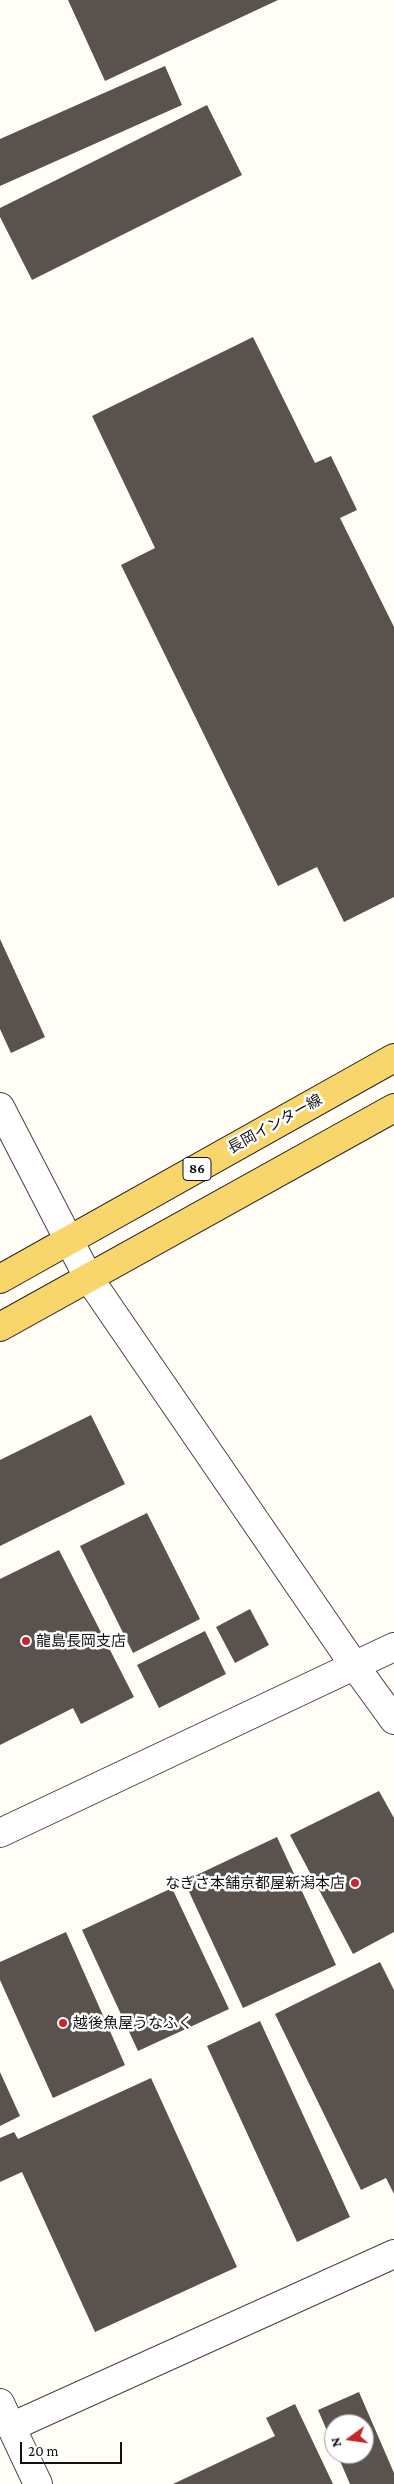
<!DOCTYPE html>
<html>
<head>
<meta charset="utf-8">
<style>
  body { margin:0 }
  #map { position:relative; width:394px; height:2484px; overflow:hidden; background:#fffdf5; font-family:"Crimson Pro",serif }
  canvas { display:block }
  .north { position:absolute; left:324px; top:2414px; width:50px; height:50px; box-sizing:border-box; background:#fff; border:1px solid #a0a0a0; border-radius:50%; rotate:256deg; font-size:14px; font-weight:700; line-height:20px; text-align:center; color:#111 }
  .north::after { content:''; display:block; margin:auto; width:18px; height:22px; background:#c4262e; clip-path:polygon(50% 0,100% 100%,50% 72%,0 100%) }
  .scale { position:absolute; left:20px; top:2442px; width:102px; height:22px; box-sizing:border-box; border:2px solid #111; border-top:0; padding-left:6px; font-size:15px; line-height:18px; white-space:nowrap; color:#111; -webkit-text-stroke:4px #fff; paint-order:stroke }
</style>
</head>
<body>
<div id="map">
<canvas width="394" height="2484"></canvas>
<div class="north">N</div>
<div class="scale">20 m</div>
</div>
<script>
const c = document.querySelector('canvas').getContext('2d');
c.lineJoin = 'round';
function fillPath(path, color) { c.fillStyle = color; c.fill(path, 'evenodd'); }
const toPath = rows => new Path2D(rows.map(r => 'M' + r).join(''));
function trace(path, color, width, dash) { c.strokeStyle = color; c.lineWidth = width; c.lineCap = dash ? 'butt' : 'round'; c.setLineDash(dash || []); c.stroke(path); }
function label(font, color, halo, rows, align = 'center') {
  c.font = font + ' "Crimson Pro","Noto Sans JP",serif'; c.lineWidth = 5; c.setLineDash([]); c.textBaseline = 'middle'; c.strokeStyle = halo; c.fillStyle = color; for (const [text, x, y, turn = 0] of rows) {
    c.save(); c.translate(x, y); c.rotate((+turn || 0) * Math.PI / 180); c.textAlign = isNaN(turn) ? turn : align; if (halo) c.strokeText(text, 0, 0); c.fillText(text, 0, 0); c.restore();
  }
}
const building = toPath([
  [68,0,278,0,105,81],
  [165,66,182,105,0,186,0,139],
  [207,105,242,175,32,280,0,217,0,208],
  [253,337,315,463,331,456,357,510,340,518,394,627,394,897,344,922,317,867,278,886,121,565,155,548,92,416],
  [0,939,45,1037,11,1053,0,1029],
  [91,1415,125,1484,0,1546,0,1460],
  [147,1513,200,1619,133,1653,80,1546],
  [59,1550,134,1697,81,1724,73,1708,0,1745,0,1579],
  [250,1609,269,1645,235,1663,216,1627],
  [205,1631,226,1674,159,1708,137,1665],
  [379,1791,394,1818,394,1932,353,1954,290,1835],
  [277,1837,336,1965,243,2008,184,1881],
  [172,1888,229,2009,138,2051,82,1930],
  [66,1932,125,2065,53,2098,0,1980,0,1962],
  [380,1962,394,1990,394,2194,386,2178,361,2190,275,2014],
  [260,2021,350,2217,297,2242,207,2046],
  [0,2072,20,2116,0,2126],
  [151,2078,237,2267,95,2332,22,2172,0,2182,0,2138,14,2132,18,2139],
  [359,2392,394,2473,394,2484,350,2484,337,2454,364,2454,364,2424,334,2424,334,2447,318,2410],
  [295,2404,333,2484,173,2484,275,2436,266,2418]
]);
const minor = toPath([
  [0,1833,394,1647],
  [11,2427,394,2254]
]);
const tertiary = toPath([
  [0,1107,88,1277,354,1665,394,1720],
  [0,2403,38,2484]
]);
const primary = toPath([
  [0,1279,394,1058],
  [0,1327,394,1108]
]);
const markers = [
  [26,1641,5,"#c4262e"],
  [355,1883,5,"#c4262e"],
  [63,2023,5,"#c4262e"]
];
const shields = [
  [197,1169,28]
];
const shieldNames = [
  ["86",197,1169]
];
const streetNames = [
  ["長岡インター線",275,1124,-29]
];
const poiNames = [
  ["龍島長岡支店",36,1641],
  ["なぎさ本舗京都屋新潟本店",345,1883,"right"],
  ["越後魚屋うなふく",73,2023]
];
fillPath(building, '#5a524d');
trace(minor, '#444', 30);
trace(tertiary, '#444', 30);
trace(primary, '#222', 30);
trace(minor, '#fff', 28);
trace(tertiary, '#fff', 28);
trace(primary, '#f9d66b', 28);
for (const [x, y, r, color] of markers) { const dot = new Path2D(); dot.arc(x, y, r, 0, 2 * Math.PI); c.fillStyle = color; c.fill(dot); trace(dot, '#fff', 2); }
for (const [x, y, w] of shields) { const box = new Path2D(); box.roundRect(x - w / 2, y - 11.5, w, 23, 4); c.fillStyle = '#fff'; c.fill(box); trace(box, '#111', 1); }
label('bold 14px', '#111', null, shieldNames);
label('15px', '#111', '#fff', streetNames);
label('15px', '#111', '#fff', poiNames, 'left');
</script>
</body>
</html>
